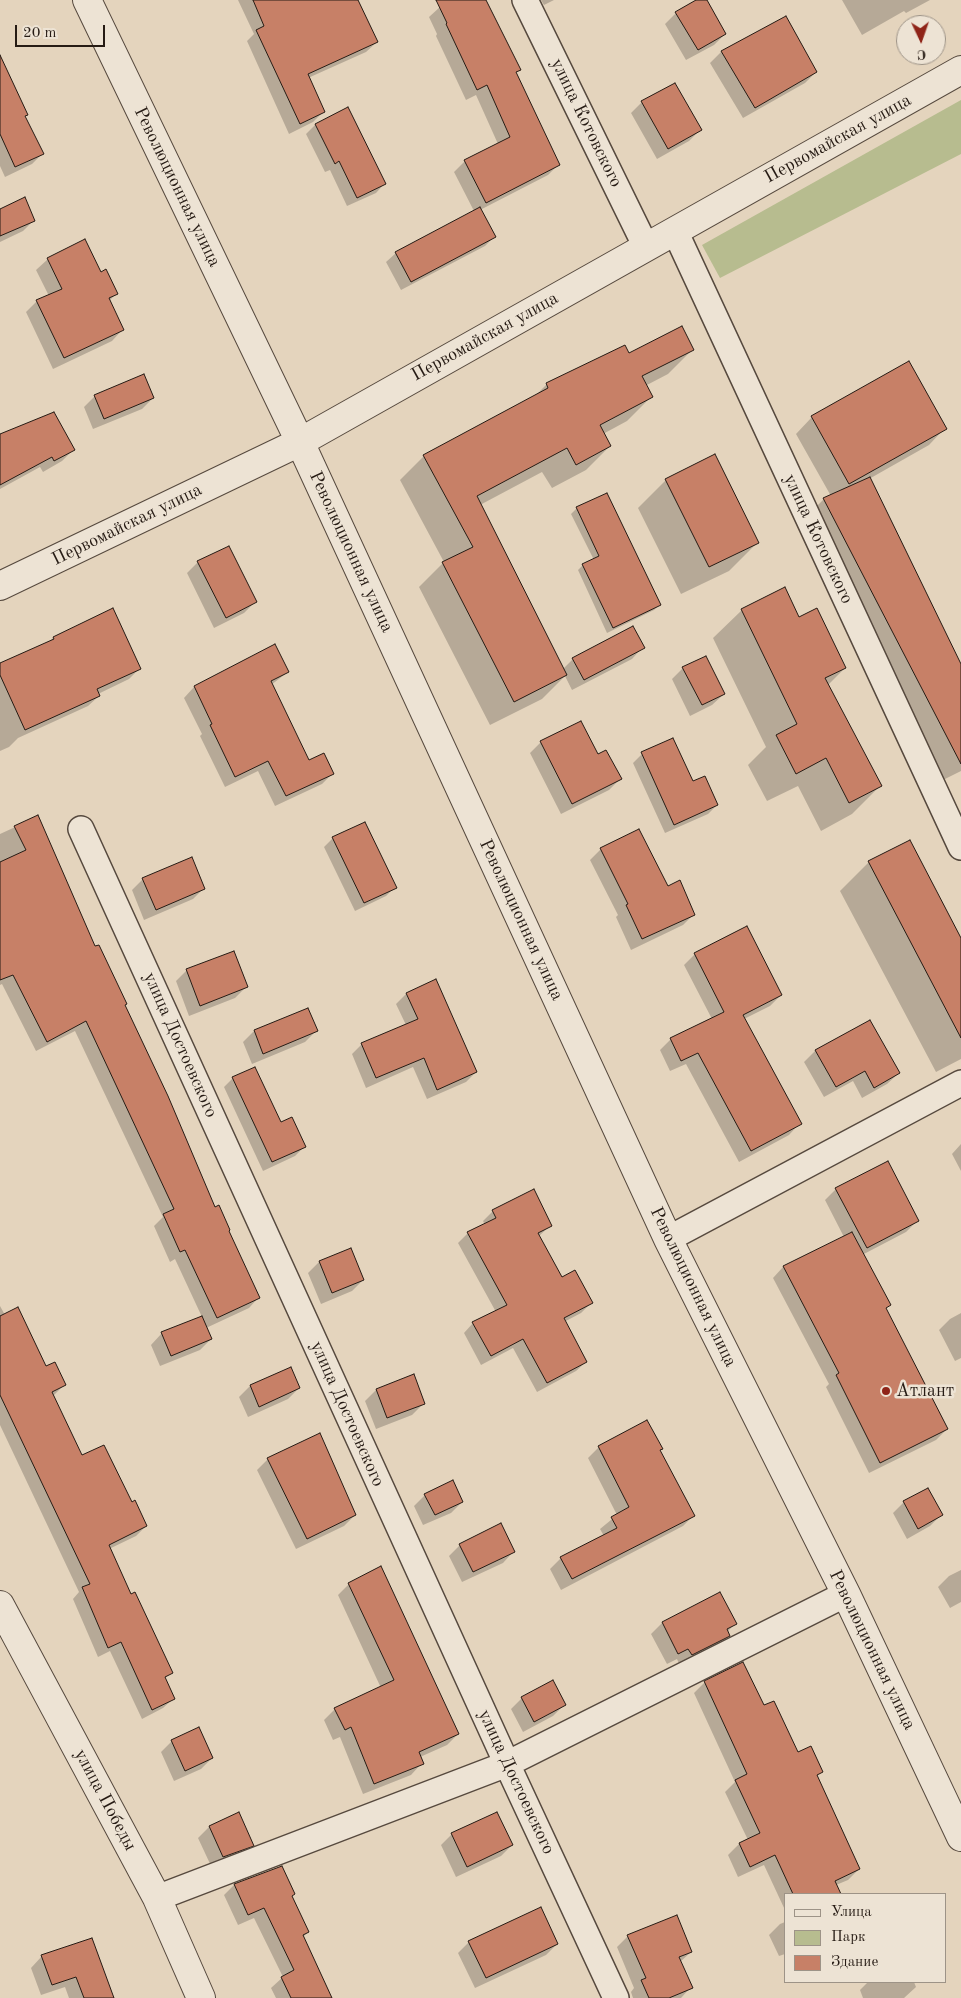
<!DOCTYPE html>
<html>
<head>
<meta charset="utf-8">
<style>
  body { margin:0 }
  #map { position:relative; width:961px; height:1998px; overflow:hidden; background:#e4d4bd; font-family:"Old Standard TT",serif }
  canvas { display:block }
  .legend { position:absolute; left:784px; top:1893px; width:162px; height:90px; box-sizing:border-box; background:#ede3d4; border:1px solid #9d9387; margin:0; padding:6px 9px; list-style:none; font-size:15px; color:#261b14 }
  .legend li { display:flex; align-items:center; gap:10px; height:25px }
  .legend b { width:25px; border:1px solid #9d9387 }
  .north { position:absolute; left:896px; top:15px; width:50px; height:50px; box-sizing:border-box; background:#ede3d4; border:1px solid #9d9387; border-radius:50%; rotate:177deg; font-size:14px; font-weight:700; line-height:20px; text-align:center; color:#261b14 }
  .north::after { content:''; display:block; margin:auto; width:18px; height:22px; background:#8f2418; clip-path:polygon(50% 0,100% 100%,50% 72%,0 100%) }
  .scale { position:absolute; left:15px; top:25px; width:90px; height:22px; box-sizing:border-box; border:2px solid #261b14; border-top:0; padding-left:6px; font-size:15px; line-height:18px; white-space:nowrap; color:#261b14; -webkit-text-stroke:4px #ede3d4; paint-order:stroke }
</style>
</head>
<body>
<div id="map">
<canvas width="961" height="1998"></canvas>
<ul class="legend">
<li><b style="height:6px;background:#ede3d4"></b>Улица</li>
<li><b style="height:14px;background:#b7bc8f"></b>Парк</li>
<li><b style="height:14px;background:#c78067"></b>Здание</li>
</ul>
<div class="north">С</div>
<div class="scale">20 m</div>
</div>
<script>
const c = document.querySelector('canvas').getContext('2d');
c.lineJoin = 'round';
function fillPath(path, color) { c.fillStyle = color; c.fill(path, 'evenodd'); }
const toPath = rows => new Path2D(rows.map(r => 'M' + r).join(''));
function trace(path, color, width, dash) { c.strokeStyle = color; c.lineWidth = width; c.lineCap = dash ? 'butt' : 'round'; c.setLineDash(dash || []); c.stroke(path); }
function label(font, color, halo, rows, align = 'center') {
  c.font = font + ' "Old Standard TT",serif'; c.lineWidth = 5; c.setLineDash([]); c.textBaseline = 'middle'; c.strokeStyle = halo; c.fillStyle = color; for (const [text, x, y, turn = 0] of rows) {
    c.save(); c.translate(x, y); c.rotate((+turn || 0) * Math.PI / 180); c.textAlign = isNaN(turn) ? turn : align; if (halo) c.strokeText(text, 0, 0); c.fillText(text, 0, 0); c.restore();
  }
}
const green = toPath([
  [961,100,961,154,720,278,702,245]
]);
const shadow = toPath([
  [238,0,313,0,377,42,366,52,308,78,323,112,313,122,289,134,247,41,254,34],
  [454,0,485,0,519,69,515,73,558,165,548,175,480,210,494,237,485,246,401,290,386,262,396,253,474,211,454,172,465,161,498,144,476,95,466,100,436,36,437,34,429,17,440,7],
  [541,0,554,0,544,5],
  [698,0,705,0,725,34,714,45,686,60,665,24,676,13],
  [842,0,930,0,906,13,904,11,862,35],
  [785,17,816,72,805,83,743,118,710,63,721,52],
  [0,57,24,117,42,154,32,164,5,177,0,166],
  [642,102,700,130,689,141,657,159,631,113],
  [315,125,385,183,376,193,347,206,330,170,325,172,306,134],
  [0,210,34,220,23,231,0,242],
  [48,259,100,273,116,294,109,301,123,329,112,341,53,369,26,312,37,301,49,296,36,270],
  [692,350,668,374,645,386,651,397,627,421,603,434,610,446,586,470,552,488,542,472,480,505,563,669,573,659,643,647,632,659,572,690,565,676,542,699,490,725,419,587,444,562,400,480,424,456,535,396,547,384,629,354],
  [95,396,153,398,142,409,93,429,84,407],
  [812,417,945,428,929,445,869,479,961,667,961,771,939,782,803,520,824,499,831,496,796,434],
  [0,435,73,450,62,461,43,472,40,467,0,489],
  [666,480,757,543,729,571,681,594,638,508],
  [606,494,659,605,654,610,607,633,578,570,583,565,594,560,571,514,577,508],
  [198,562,255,602,244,613,214,628,187,573],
  [742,610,799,618,845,668,828,685,880,786,852,814,821,831,798,786,767,801,748,765,766,747,713,638],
  [53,638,140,668,129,679,98,694,99,696,88,706,18,738,9,747,0,751,0,664,49,642],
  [275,646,288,672,271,685,309,762,332,774,322,784,275,806,258,771,225,787,200,736,202,734,184,698,194,687],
  [683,668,724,694,712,705,690,716,672,679],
  [541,742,597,756,620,779,609,790,561,814,530,753],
  [642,754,692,783,717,805,708,814,665,833,633,763],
  [37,817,94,948,124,1005,214,1209,228,1231,259,1297,249,1308,206,1328,211,1339,200,1350,160,1366,151,1345,162,1333,202,1317,175,1259,170,1262,154,1226,163,1217,75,1031,36,1051,2,984,0,985,0,834],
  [333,838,395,887,386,896,355,911,324,847],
  [909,841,961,942,961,1059,936,1072,840,891,869,862],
  [601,849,667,887,694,914,683,925,631,950,616,917,618,915,590,860],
  [143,879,204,888,193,899,144,920,132,890],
  [695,954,781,995,770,1006,744,1019,800,1123,789,1135,739,1162,686,1064,670,1071,660,1050,671,1039,712,1019,684,965],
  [187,970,246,987,235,998,189,1016,176,981],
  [436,981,476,1072,466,1082,427,1099,413,1067,366,1088,352,1054,362,1044,406,1025,396,1004,406,994],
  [308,1010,316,1031,305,1042,252,1064,243,1042,254,1031],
  [870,1021,899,1073,887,1084,862,1098,853,1081,824,1097,804,1062,815,1051],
  [233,1078,304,1147,295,1156,263,1171,224,1087],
  [961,1144,961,1171,952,1154],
  [836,1189,917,1221,906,1232,862,1255,889,1305,885,1309,947,1429,936,1440,869,1473,826,1387,829,1384,773,1278,783,1267,844,1237,825,1200],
  [493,1211,551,1225,539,1236,561,1279,591,1303,581,1313,564,1322,586,1362,576,1371,537,1392,513,1348,481,1365,464,1333,473,1323,496,1312,458,1243,468,1233,485,1225,483,1221],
  [319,1262,363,1280,352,1291,321,1304,308,1273],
  [0,1306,5,1315,45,1368,64,1385,53,1396,81,1457,132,1503,146,1526,136,1536,109,1549,130,1595,171,1673,164,1679,174,1698,163,1708,142,1719,110,1651,98,1657,73,1599,79,1592,0,1425],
  [961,1313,961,1358,955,1361,939,1330,950,1319],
  [290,1368,299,1388,288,1399,248,1417,239,1397,250,1386],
  [413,1376,423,1404,412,1415,376,1429,365,1401,376,1390],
  [599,1447,659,1451,694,1515,683,1526,561,1590,550,1569,561,1558,604,1536,600,1529,617,1515,588,1458],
  [268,1459,355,1515,344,1526,296,1549,257,1470],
  [425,1495,462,1502,451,1513,423,1525,414,1506],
  [904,1502,941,1515,930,1526,907,1539,893,1513],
  [460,1545,514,1551,503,1563,462,1582,449,1556],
  [961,1570,961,1602,950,1608,938,1587,949,1576],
  [349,1584,458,1734,447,1745,420,1757,422,1763,411,1775,363,1794,340,1737,333,1740,324,1720,335,1709,381,1688,338,1595],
  [720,1594,735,1624,727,1632,729,1636,718,1647,680,1666,677,1659,667,1664,651,1634,662,1623],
  [705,1682,764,1707,798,1754,821,1772,816,1777,859,1869,848,1880,836,1885,840,1894,785,1894,785,1910,764,1865,738,1877,728,1855,739,1844,748,1840,725,1792,735,1782,694,1693],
  [522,1698,564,1705,553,1716,523,1732,511,1709],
  [172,1741,212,1758,201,1769,174,1781,161,1752],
  [238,1814,252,1845,241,1856,212,1868,198,1838,209,1827],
  [452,1834,512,1845,501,1856,456,1877,441,1845],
  [281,1867,291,1896,308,1932,303,1937,331,1998,276,1998,271,1988,283,1977,254,1918,238,1925,224,1895,234,1885],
  [785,1922,785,1954,779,1956,769,1935,780,1924],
  [628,1936,691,1952,680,1962,691,1987,681,1998,633,1998,631,1992,634,1988,617,1947],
  [469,1942,557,1944,546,1955,475,1988,458,1953],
  [42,1956,112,1998,69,1998,65,1987,41,1995,31,1968],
  [868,1982,914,1982,916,1987,904,1998,863,1998,860,1990]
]);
const building = toPath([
  [253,0,358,0,378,42,308,74,325,112,300,124,256,30,264,26,253,0],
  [436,0,486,0,521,70,516,72,560,165,486,203,464,160,510,137,487,85,477,90,446,24,447,23,436,0],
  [696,0,707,0,726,34,698,50,675,12,696,0],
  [786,16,817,72,755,108,721,51,786,16],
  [0,55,28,115,25,116,44,154,15,167,0,134,0,55],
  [675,83,702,130,668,149,641,101,675,83],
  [348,107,386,184,357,198,339,161,335,164,315,124,348,107],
  [25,197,35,221,0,236,0,209,25,197],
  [480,207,496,237,411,282,395,252,480,207],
  [85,239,101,272,106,269,118,294,109,298,124,330,64,358,36,300,62,289,47,258,85,239],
  [682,326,694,350,642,376,653,397,600,425,611,446,576,465,567,448,477,496,567,675,514,702,442,562,473,547,423,455,548,388,546,383,625,345,629,353,682,326],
  [909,361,947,429,849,484,811,416,909,361],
  [144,374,154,398,104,419,94,395,144,374],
  [54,412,75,450,54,461,52,457,0,485,0,434,54,412],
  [715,454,759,543,709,567,665,479,715,454],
  [870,477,961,664,961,764,823,498,870,477],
  [607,493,661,605,613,628,582,564,599,556,576,507,607,493],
  [229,546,257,602,226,618,197,561,229,546],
  [785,587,799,617,817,608,846,668,825,678,882,786,849,803,826,758,796,774,776,735,797,724,741,609,785,587],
  [113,608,141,669,97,689,100,696,25,730,0,675,0,663,54,639,53,637,113,608],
  [633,626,645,648,584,680,572,658,633,626],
  [275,644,289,672,271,681,309,760,324,753,334,774,286,796,268,761,235,777,210,725,212,724,194,686,275,644],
  [706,656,725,694,702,705,682,667,706,656],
  [581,721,598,754,606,750,622,779,572,804,540,741,581,721],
  [673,738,693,781,705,776,718,805,674,825,641,752,673,738],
  [38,815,95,946,99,945,127,1004,125,1005,168,1096,215,1207,219,1205,230,1230,229,1231,260,1298,217,1318,185,1250,180,1252,163,1214,174,1209,86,1021,47,1042,13,975,0,980,0,862,26,850,14,826,38,815],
  [365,822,397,888,364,903,332,837,365,822],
  [639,829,668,886,680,880,695,915,642,939,626,905,628,904,600,848,639,829],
  [910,840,961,938,961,1038,868,861,910,840],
  [192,857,205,889,156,910,142,878,192,857],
  [747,926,782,995,743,1015,802,1124,751,1151,698,1053,681,1061,670,1038,724,1012,694,953,747,926],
  [234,951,248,987,200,1006,186,969,234,951],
  [436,979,477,1072,437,1090,424,1058,376,1078,361,1043,418,1019,406,993,436,979],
  [308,1008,318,1031,263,1054,254,1030,308,1008],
  [870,1020,900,1073,874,1088,865,1071,836,1087,815,1050,870,1020],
  [255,1067,281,1122,292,1117,306,1147,272,1162,232,1077,255,1067],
  [888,1161,919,1221,867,1248,835,1188,888,1161],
  [534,1189,552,1226,538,1233,562,1277,575,1270,593,1303,564,1318,587,1362,547,1383,523,1339,491,1356,472,1322,507,1305,467,1232,496,1218,492,1210,534,1189],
  [852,1232,891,1305,886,1308,948,1429,880,1463,836,1375,839,1373,783,1266,852,1232],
  [351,1248,364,1280,332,1293,319,1261,351,1248],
  [18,1307,46,1366,55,1362,66,1385,52,1392,82,1455,104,1445,132,1502,135,1500,147,1526,109,1545,131,1594,135,1592,173,1673,165,1677,175,1699,152,1710,121,1642,108,1648,82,1587,90,1584,0,1395,0,1316,18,1307],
  [202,1316,212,1339,171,1356,161,1332,202,1316],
  [291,1367,300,1388,259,1407,250,1385,291,1367],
  [414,1374,425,1404,387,1418,376,1389,414,1374],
  [647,1420,663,1449,660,1450,695,1516,572,1579,560,1557,617,1528,611,1517,629,1507,598,1446,647,1420],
  [320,1433,356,1515,307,1539,267,1458,320,1433],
  [453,1480,463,1502,435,1515,424,1494,453,1480],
  [928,1488,943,1515,918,1529,903,1501,928,1488],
  [501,1523,515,1552,473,1572,459,1544,501,1523],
  [381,1566,459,1734,419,1752,424,1764,374,1784,351,1727,345,1730,334,1708,394,1680,348,1583,381,1566],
  [720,1592,737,1624,727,1629,730,1636,692,1655,688,1649,678,1654,662,1622,720,1592],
  [743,1662,764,1705,774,1701,798,1752,811,1746,823,1772,817,1775,860,1869,835,1881,841,1894,793,1894,775,1855,750,1867,739,1843,760,1833,735,1780,747,1774,704,1681,743,1662],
  [553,1680,566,1705,534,1722,521,1697,553,1680],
  [199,1727,213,1758,185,1771,171,1740,199,1727],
  [239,1812,254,1846,223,1857,209,1826,239,1812],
  [497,1812,513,1845,467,1867,451,1833,497,1812],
  [282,1866,295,1894,292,1896,309,1932,303,1935,332,1998,291,1998,281,1977,294,1970,264,1908,248,1915,234,1884,282,1866],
  [541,1907,558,1944,486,1978,468,1941,541,1907],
  [677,1915,692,1952,679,1957,693,1988,669,1998,649,1998,641,1980,646,1978,627,1935,677,1915],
  [92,1938,114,1998,84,1998,76,1977,52,1985,41,1955,92,1938]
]);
const minor = toPath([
  [525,0,646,247],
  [675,231,961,847],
  [81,829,507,1764,616,1998],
  [668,1239,961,1083],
  [157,1898,507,1764,846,1594]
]);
const tertiary = toPath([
  [87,0,300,442,668,1239,846,1594,961,1837],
  [0,586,300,442,961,70],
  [0,1605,157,1898,201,1998]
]);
const markers = [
  [886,1391,5,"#8f2418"]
];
const streetNames = [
  ["улица Котовского",586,123,64],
  ["Первомайская улица",838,139,-29],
  ["Революционная улица",177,187,64],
  ["Первомайская улица",485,337,-29],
  ["Первомайская улица",127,525,-26],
  ["улица Котовского",818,539,65],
  ["Революционная улица",351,552,65],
  ["Революционная улица",521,920,65],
  ["улица Достоевского",180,1045,66],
  ["Революционная улица",693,1287,64],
  ["улица Достоевского",347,1414,66],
  ["Революционная улица",872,1650,64],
  ["улица Достоевского",516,1782,65],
  ["улица Победы",105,1800,62]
];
const poiNames = [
  ["Атлант",896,1391]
];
fillPath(green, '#b7bc8f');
fillPath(shadow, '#0003');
fillPath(building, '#c78067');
trace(building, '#261b14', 1);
trace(minor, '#56493e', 28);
trace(tertiary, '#56493e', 30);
trace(minor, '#ede3d4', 25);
trace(tertiary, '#ede3d4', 28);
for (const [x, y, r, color] of markers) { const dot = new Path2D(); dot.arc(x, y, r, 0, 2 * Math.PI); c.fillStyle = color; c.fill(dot); trace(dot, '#ede3d4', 2); }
label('18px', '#261b14', '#ede3d4', streetNames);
label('18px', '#261b14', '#ede3d4', poiNames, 'left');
</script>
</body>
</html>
